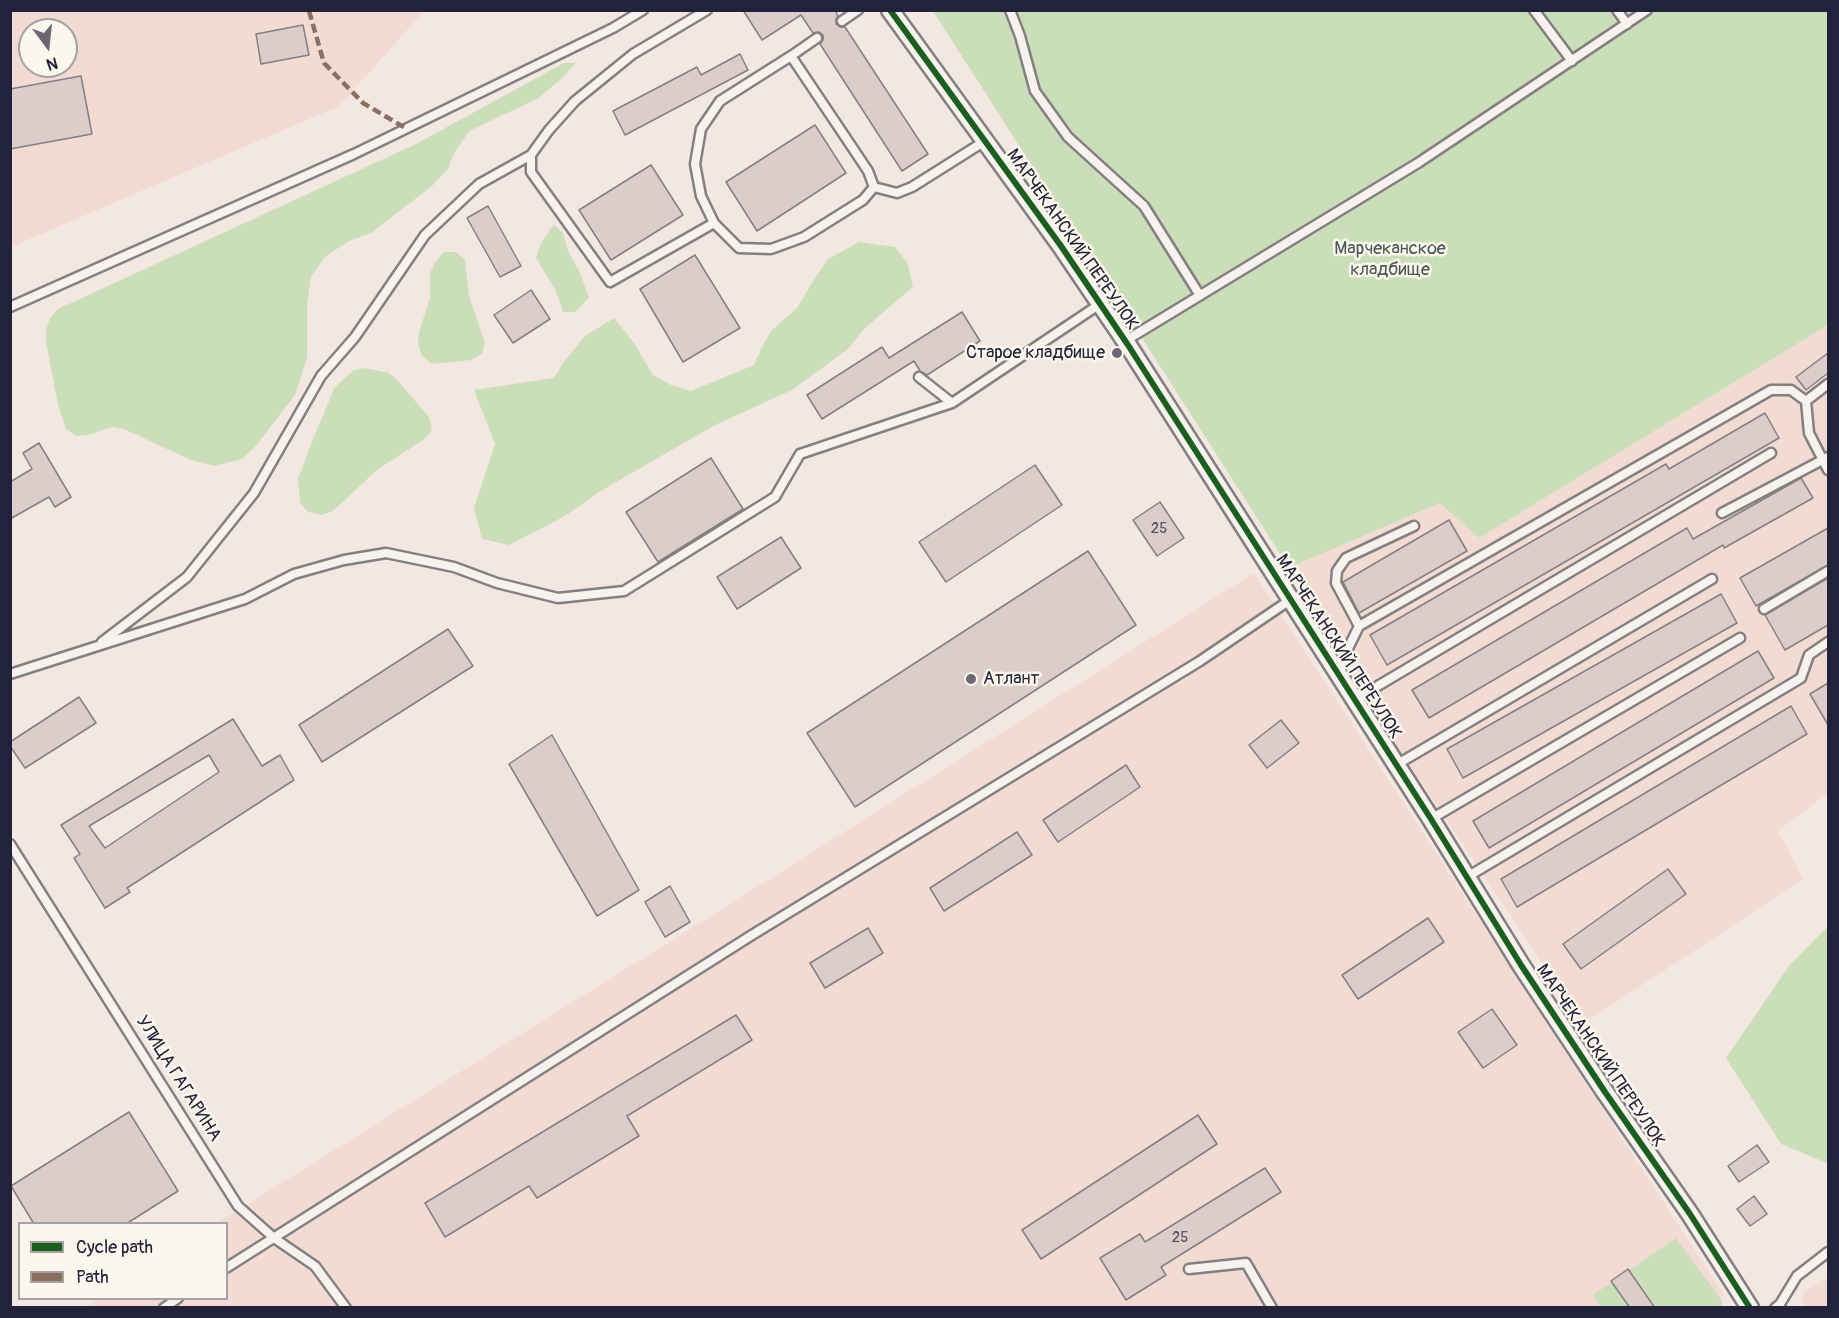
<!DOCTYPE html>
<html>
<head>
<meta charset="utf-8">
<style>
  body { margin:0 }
  #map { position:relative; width:1839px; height:1318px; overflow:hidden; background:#f3e7e1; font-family:Pangolin,sans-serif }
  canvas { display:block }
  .frame { position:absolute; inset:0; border:12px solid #22223b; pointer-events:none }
  .legend { position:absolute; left:18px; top:1222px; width:210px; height:78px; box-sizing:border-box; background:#fbf7ec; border:2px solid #a4a2a5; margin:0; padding:8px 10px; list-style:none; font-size:18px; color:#22223b }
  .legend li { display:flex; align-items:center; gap:12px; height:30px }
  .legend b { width:30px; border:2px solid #a4a2a5 }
  .north { position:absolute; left:18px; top:18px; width:60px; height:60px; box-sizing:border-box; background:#fbf7ec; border:2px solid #a4a2a5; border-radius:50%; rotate:165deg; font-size:16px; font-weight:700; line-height:24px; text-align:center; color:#22223b }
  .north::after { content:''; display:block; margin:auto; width:21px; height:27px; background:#6b6775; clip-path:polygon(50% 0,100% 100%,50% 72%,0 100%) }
</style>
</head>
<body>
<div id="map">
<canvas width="1839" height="1318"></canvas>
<div class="frame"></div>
<ul class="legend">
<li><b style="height:8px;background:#1b5e20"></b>Cycle path</li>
<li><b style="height:8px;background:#8d6e63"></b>Path</li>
</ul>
<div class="north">N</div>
</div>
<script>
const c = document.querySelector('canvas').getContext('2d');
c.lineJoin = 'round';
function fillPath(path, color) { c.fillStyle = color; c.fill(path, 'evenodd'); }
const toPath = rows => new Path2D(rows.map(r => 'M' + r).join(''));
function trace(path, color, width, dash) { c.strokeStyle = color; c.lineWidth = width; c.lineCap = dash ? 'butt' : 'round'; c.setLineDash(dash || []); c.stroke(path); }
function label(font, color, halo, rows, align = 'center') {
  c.font = font + ' Pangolin,sans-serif'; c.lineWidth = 5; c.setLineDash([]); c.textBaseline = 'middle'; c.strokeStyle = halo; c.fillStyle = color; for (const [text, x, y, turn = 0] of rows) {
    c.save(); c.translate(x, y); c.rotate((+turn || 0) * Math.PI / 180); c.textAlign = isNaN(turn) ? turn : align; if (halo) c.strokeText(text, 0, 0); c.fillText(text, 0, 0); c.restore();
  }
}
const built = toPath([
  [11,11,424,11,339,106,11,247],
  [30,30,66,30,66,66,30,66],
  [1828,325,1828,793,1778,831,1803,879,1583,1024,1331,648,1289,568,1441,503,1479,538],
  [1254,573,1724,1295,1707,1308,85,1308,99,1299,226,1298,226,1224,217,1223,724,908],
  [1828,1277,1828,1307,1805,1307,1801,1301,1805,1291]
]);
const green = toPath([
  [933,11,1828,11,1828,325,1479,538,1440,503,1289,568],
  [564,63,576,63,559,81,537,99,469,131,453,155,449,167,432,186,371,233,347,242,325,257,311,277,307,305,307,358,295,395,255,447,242,459,215,466,191,460,124,429,112,427,88,435,76,436,66,429,58,405,46,342,46,330,50,318,58,309,416,144],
  [554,224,563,233,568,251,580,273,589,298,575,312,563,312,556,291,536,258,541,243],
  [859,242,895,247,908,264,913,287,865,328,848,349,792,390,715,425,599,492,565,516,509,545,482,539,474,508,495,444,474,390,554,378,563,363,585,336,614,318,634,343,653,375,671,385,691,391,754,365,764,343,772,330,797,308,815,278,828,259],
  [444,252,456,252,465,260,469,296,485,343,482,354,471,360,432,364,422,356,418,344,419,332,430,298,430,273,436,261],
  [366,368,389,373,397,380,429,417,432,430,425,439,378,469,333,511,322,515,308,512,300,503,298,479,315,434,335,387,354,370],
  [1828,926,1828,1162,1827,1163,1781,1144,1726,1058,1789,966],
  [1676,1238,1722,1301,1722,1307,1601,1307,1593,1295]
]);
const building = toPath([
  [743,10,835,10,838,16,836,19,836,24,840,27,845,27,928,154,902,171,820,44,823,40,823,35,819,32,813,33,801,15,762,40,743,10],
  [303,25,309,55,261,64,256,34,303,25],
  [740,54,748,70,625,135,613,111,697,67,701,75,740,54],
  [81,76,92,134,10,149,10,89,81,76],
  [815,125,846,173,757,231,726,182,815,125],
  [651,165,683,215,611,260,579,210,651,165],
  [488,206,521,266,500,277,467,218,488,206],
  [695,255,740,328,683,362,640,289,695,255],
  [531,290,550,319,513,343,494,315,531,290],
  [962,312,980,341,927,375,920,371,914,361,822,419,807,395,882,347,889,358,962,312],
  [1828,353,1828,373,1806,390,1796,377,1828,353],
  [1765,413,1779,438,1387,665,1370,635,1666,464,1669,469,1765,413],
  [39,443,71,497,55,507,49,497,10,519,10,482,32,469,23,453,39,443],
  [711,458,743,509,658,562,626,512,711,458],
  [1035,465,1062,505,946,582,919,542,1035,465],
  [1801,478,1813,498,1724,548,1723,545,1429,718,1412,690,1687,528,1693,539,1801,478],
  [1160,502,1184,538,1157,556,1133,520,1160,502],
  [1449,520,1467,551,1359,613,1343,582,1449,520],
  [1828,528,1828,565,1756,606,1740,578,1828,528],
  [781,537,801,568,737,609,717,577,781,537],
  [1088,551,1136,625,855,807,807,733,1088,551],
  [1828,578,1828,625,1785,650,1765,615,1828,578],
  [1721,594,1737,623,1463,778,1447,749,1721,594],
  [448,629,473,666,322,762,299,725,448,629],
  [1758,651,1774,678,1489,848,1473,821,1758,651],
  [1828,683,1828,725,1810,694,1828,683],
  [79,697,96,723,25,768,10,746,10,742,79,697],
  [1791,706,1807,734,1517,907,1501,879,1791,706],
  [233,719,262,766,280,755,294,780,127,888,130,892,105,908,74,858,80,854,61,825,233,719],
  [209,755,219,772,105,848,89,826,209,755],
  [1281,720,1299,743,1267,768,1249,745,1281,720],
  [552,735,639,890,597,916,509,764,552,735],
  [1126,765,1140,787,1058,842,1043,820,1126,765],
  [1017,832,1032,855,944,911,930,888,1017,832],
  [1668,869,1686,894,1581,969,1563,944,1668,869],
  [670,886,690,922,665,937,645,902,670,886],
  [1428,918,1444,942,1358,999,1342,975,1428,918],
  [868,928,883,953,825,988,810,963,868,928],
  [1492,1009,1517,1045,1483,1068,1458,1032,1492,1009],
  [736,1015,752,1040,627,1116,639,1136,537,1198,529,1186,445,1237,425,1203,736,1015],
  [129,1112,178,1191,126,1224,34,1224,11,1186,129,1112],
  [1198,1115,1217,1144,1041,1259,1022,1230,1198,1115],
  [1757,1145,1769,1162,1739,1182,1728,1166,1757,1145],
  [1265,1168,1281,1192,1161,1267,1166,1275,1126,1300,1100,1258,1140,1234,1145,1242,1265,1168],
  [1754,1196,1767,1214,1750,1226,1737,1209,1754,1196],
  [1628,1269,1655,1308,1630,1308,1611,1281,1628,1269]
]);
const lane = toPath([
  [707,10,633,54,575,101,549,130,531,155,531,172,610,282,714,223],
  [1010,10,1020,36,1035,91,1068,137,1144,206,1199,294],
  [1534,10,1572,61],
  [1617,10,1627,24],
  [842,21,858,10],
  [791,56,868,171,874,187,863,200,804,237,771,249,739,248,714,223,701,196,695,164,701,129,720,101,791,56],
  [791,56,817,38],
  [874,187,897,193,912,187,985,141],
  [10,307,354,154,613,28,643,10],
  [1125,341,1418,163,1647,10],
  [919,377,952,403,1100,304],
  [1806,401,1809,433,1828,470],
  [1722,513,1828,457],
  [1764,609,1828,571],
  [1359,626,1336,583,1337,571,1346,558,1414,526],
  [102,642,187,577,254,493,321,376,355,337,425,235,479,184,531,155],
  [1337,671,1359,626,1771,390,1791,390,1806,401,1828,384],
  [10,674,245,599,294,574,344,560,386,553,454,567,497,583,558,598,624,591,775,497,800,454,952,403],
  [1354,700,1771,453],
  [1396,765,1712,579],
  [1431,819,1740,638],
  [10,844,238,1206,274,1238,315,1266,346,1308],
  [1467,877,1801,678,1809,655,1828,642],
  [226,1268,752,935,1200,661,1290,600],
  [1189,1269,1246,1263,1272,1308],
  [164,1308,178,1298],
  [1775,1308,1780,1304,1797,1276,1828,1252]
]);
const street = toPath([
  [890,10,1061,246,1128,345,1431,819,1521,965,1605,1092,1690,1214,1750,1308]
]);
const quiet = toPath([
  [309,11,324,63,363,103,407,129]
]);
const cycleway = toPath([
  [890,10,1061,246,1128,345,1431,819,1521,965,1605,1092,1690,1214,1750,1308]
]);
const markers = [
  [1117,353,6,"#6b6775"],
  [971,679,6,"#6b6775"]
];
const numberNames = [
  ["25",1159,529],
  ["25",1180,1238]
];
const streetNames = [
  ["МАРЧЕКАНСКИЙ ПЕРЕУЛОК",1072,240,55],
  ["МАРЧЕКАНСКИЙ ПЕРЕУЛОК",1338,647,57],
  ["МАРЧЕКАНСКИЙ ПЕРЕУЛОК",1600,1056,56],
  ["УЛИЦА ГАГАРИНА",178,1079,58]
];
const parkNames = [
  ["Марчеканское",1390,249],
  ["кладбище",1390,270]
];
const poiNames = [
  ["Старое кладбище",1105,353],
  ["Атлант",983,679,"left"]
];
fillPath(built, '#f2dbd3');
fillPath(green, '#cadfb9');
fillPath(building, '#dccdca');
trace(building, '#847f81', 1.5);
trace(lane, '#847f81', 13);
trace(street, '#847f81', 21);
trace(lane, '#f6f3ef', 8);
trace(street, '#f6f3ef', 16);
trace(quiet, '#8d6e63', 4.5, [9, 4.5]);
trace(cycleway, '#1b5e20', 6);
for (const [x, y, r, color] of markers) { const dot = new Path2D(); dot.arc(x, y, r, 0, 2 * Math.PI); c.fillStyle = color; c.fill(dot); trace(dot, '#fbf7ec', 2); }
label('15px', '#545061', null, numberNames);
label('18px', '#22223b', '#fbf7ec', streetNames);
label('18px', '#4a5957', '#fbf7ec', parkNames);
label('18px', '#22223b', '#fbf7ec', poiNames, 'right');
</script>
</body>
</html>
